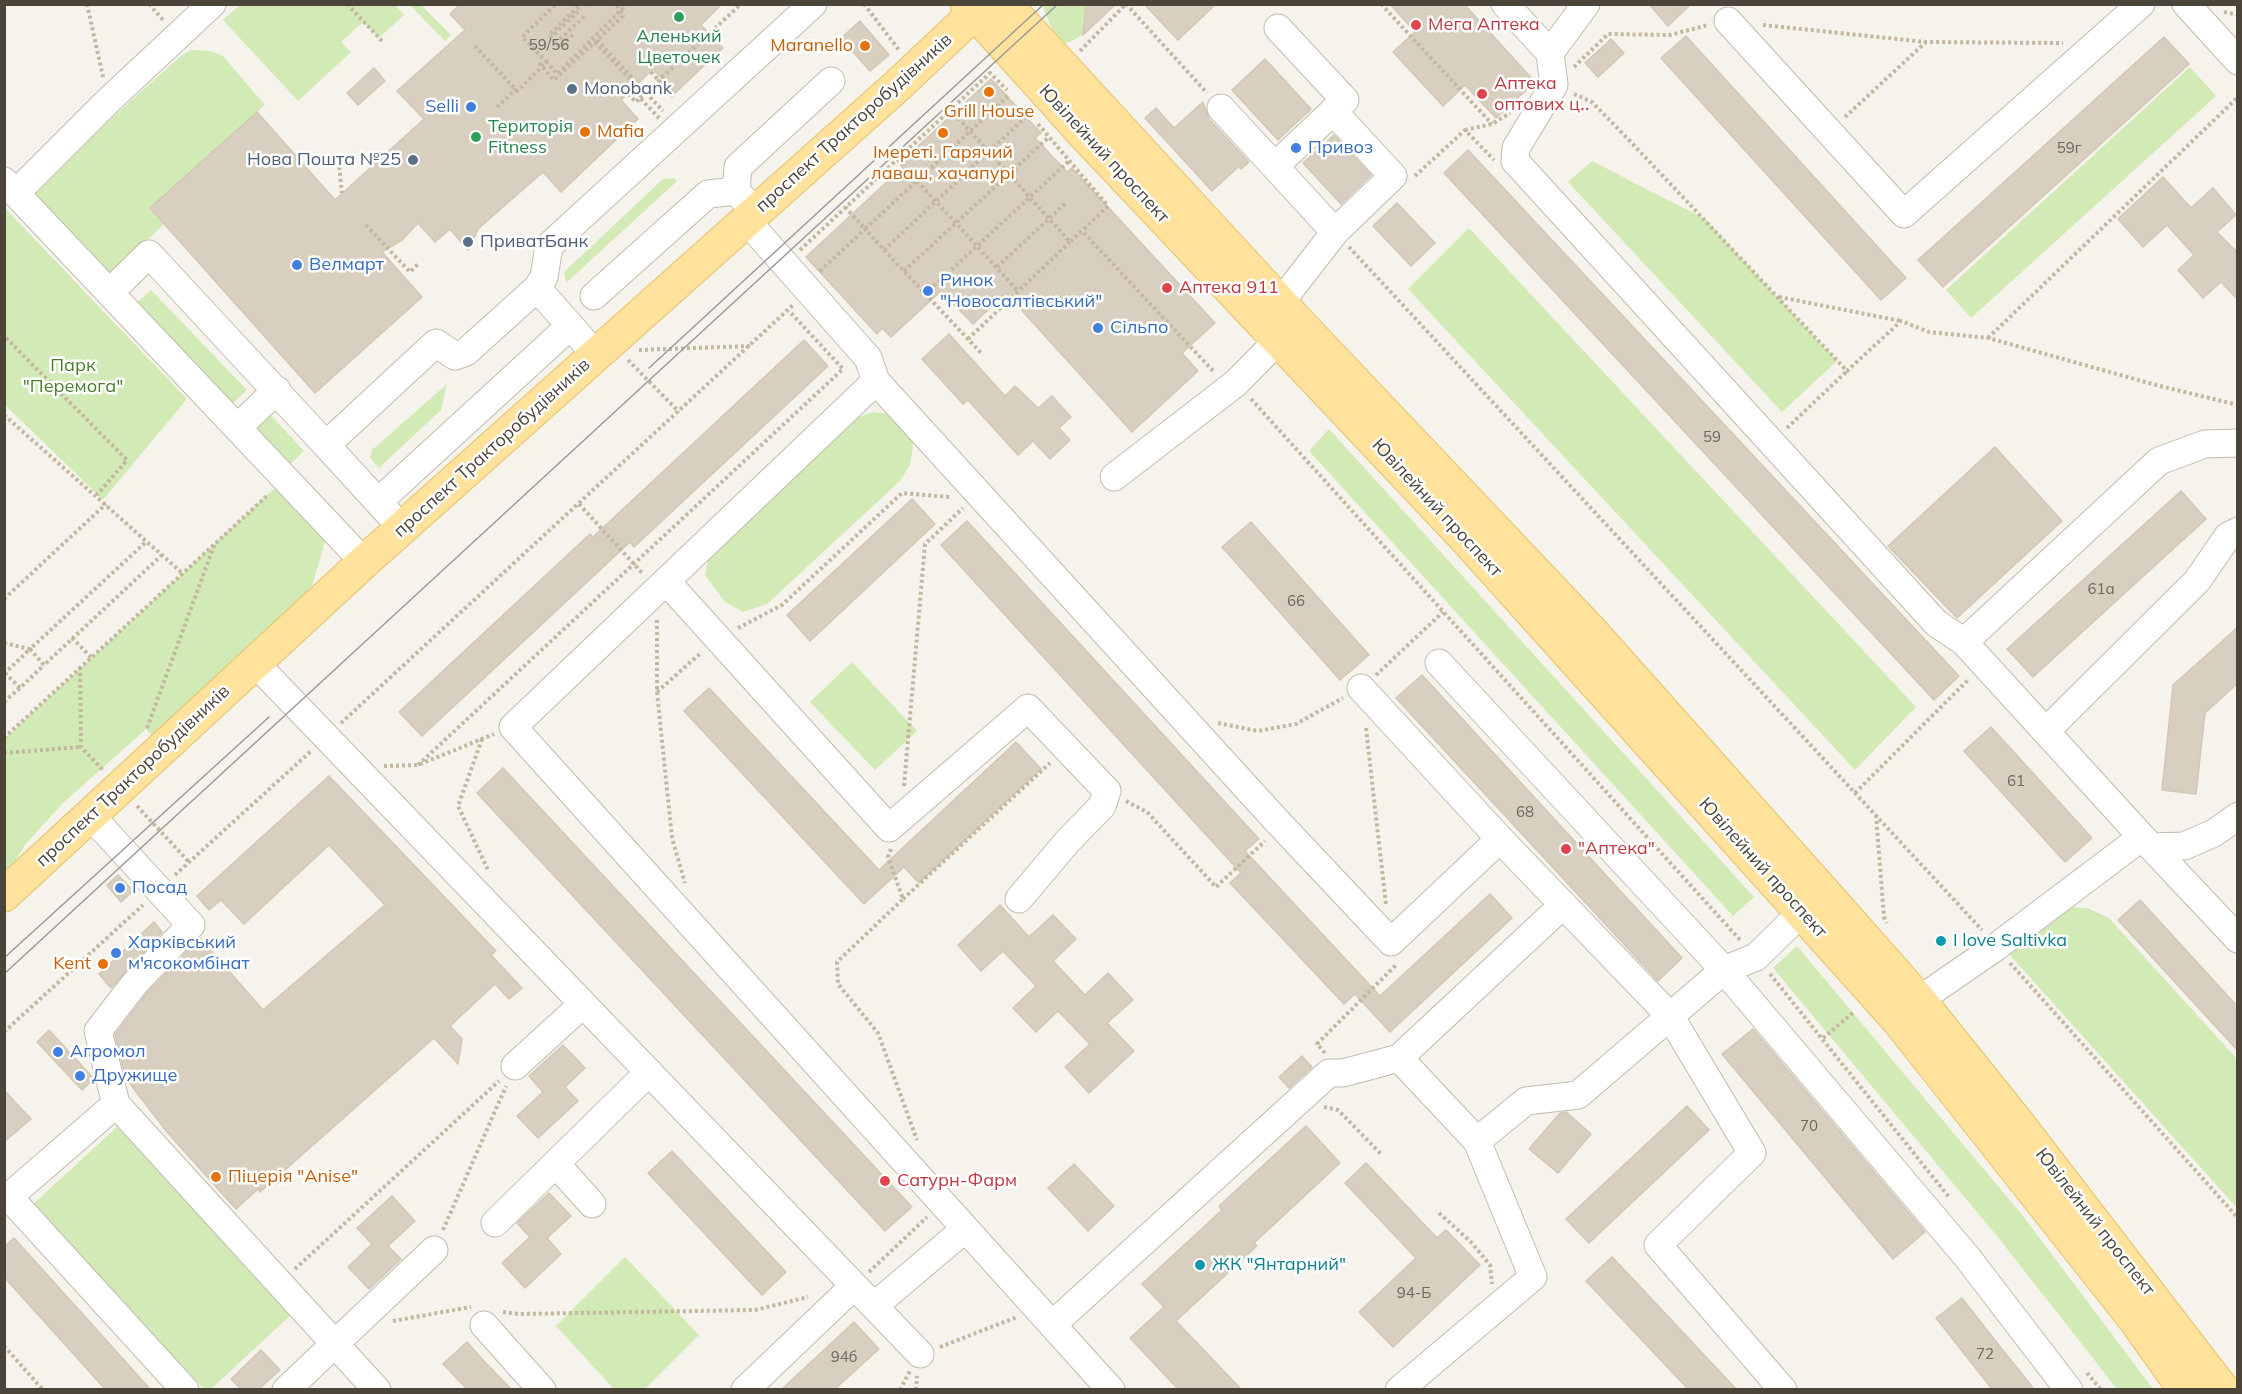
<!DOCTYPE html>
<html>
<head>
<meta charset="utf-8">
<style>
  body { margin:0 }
  #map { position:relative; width:2242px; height:1394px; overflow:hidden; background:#f6f3ec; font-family:Mulish,sans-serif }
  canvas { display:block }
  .frame { position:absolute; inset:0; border:6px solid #4b4439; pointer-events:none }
</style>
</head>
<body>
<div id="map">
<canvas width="2242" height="1394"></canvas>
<div class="frame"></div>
</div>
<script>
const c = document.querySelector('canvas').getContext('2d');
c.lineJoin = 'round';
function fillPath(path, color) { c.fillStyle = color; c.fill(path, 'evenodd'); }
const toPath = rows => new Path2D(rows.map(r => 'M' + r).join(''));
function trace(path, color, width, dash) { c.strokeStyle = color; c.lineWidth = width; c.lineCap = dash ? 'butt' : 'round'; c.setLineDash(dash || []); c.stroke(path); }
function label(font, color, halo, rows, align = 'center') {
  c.font = font + ' Mulish,sans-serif'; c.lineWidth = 5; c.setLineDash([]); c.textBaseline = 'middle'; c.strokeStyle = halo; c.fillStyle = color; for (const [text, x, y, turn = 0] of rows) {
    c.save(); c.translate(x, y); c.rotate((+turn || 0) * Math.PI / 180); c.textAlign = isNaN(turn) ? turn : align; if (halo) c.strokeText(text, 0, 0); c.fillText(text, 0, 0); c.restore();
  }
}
const green = toPath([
  [240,5,395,5,404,15,379,38,363,22,341,42,351,52,298,101,223,20],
  [410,5,421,5,451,35,445,41],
  [1042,5,1086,5,1083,35,1065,44,1052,29],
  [192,50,211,51,223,56,265,105,150,208,164,224,120,267,104,273,32,195,39,186,106,123,182,55],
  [2190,67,2216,96,1971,318,1946,290],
  [1592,161,1705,219,1837,361,1782,412,1568,182],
  [674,178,677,181,566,283,564,272,663,179],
  [4,207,187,399,103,500,5,405],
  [1469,228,1916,707,1855,770,1408,289],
  [151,290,247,390,229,407,133,306],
  [447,384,441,410,379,468,370,458,372,450],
  [266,410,304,451,285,469,247,428],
  [872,412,891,414,914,440,910,465,900,481,767,604,743,612,725,602,705,575,711,548,849,421],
  [1329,429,1754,897,1733,916,1309,451],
  [278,485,327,536,308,598,157,741,146,729,62,804,25,845,5,877,5,738],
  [852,662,917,731,875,770,810,702],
  [2065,907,2087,908,2109,918,2237,1059,2237,1208,2008,953],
  [1797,946,2023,1216,2153,1389,2117,1389,1997,1236,1773,968],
  [117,1127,292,1314,211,1389,204,1389,32,1205],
  [625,1257,699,1335,645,1389,614,1389,556,1326]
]);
const building = toPath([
  [460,4,722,4,701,25,723,48,675,93,653,69,621,100,638,119,561,192,543,172,479,228,468,250,450,229,435,242,418,223,402,240,382,252,422,297,315,393,150,208,257,112,335,200,424,119,397,91,465,30,450,14,460,4],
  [1086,4,1116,4,1083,35,1086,4],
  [1144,4,1216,4,1178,40,1144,4],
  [1390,4,1464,4,1535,82,1496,118,1465,85,1443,106,1393,52,1415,32,1390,4],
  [1649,4,1691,4,1668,26,1649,4],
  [860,21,889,55,870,71,841,38,860,21],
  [1686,36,1906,278,1881,300,1661,58,1686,36],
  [2164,37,2189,64,1943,287,1918,260,2164,37],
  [1611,39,1624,53,1598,77,1585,63,1611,39],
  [1265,59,1311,109,1278,140,1232,90,1265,59],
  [374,68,385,81,358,105,347,93,374,68],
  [991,79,1041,133,1035,138,1067,172,1072,168,1215,323,1182,353,1198,371,1132,432,1006,293,973,324,941,291,891,337,882,328,877,334,806,257,905,165,902,161,991,79],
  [1203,102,1209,119,1249,162,1241,169,1238,167,1212,191,1145,118,1156,108,1174,128,1203,102],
  [1334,135,1371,175,1341,204,1303,163,1334,135],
  [1468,150,1959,676,1934,700,1444,173,1468,150],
  [2163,177,2191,208,2213,188,2236,215,2217,232,2238,253,2238,300,2221,282,2203,298,2178,270,2194,255,2167,225,2143,247,2118,219,2163,177],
  [1397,203,1435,243,1411,266,1373,226,1397,203],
  [949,334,1005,396,1015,386,1038,408,1052,396,1071,417,1059,428,1070,440,1050,459,1033,441,1018,455,968,400,963,404,922,359,949,334],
  [804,340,828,366,634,547,630,542,422,736,399,712,590,534,593,537,804,340],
  [1995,447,2062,521,1957,618,1888,546,1995,447],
  [2181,491,2206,519,2033,677,2007,649,2181,491],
  [912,499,935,524,810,641,787,615,912,499],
  [967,521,1259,839,1245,851,1380,996,1490,894,1512,918,1390,1032,1355,994,1344,1004,1230,883,1241,873,941,545,967,521],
  [1251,522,1369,655,1340,680,1222,547,1251,522],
  [2238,627,2238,683,2205,713,2196,794,2162,790,2173,685,2238,627],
  [1422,675,1682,958,1658,981,1396,698,1422,675],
  [709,688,879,870,1016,742,1041,769,919,883,904,867,864,904,684,711,709,688],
  [1991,727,2092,838,2065,862,1964,751,1991,727],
  [503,768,912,1207,885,1231,477,793,503,768],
  [329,776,496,951,491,955,522,988,509,999,495,984,450,1026,462,1039,458,1064,434,1038,260,1192,258,1189,236,1209,167,1132,134,1089,125,1075,115,1035,148,992,200,938,263,1010,385,905,329,845,244,924,221,900,209,910,197,896,329,776],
  [118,875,133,891,121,902,107,885,118,875],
  [2140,900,2238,1007,2238,1051,2118,920,2140,900],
  [1000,905,1029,937,1053,915,1076,939,1053,961,1085,995,1108,973,1133,1000,1107,1023,1134,1051,1089,1093,1065,1067,1090,1044,1058,1011,1036,1032,1013,1008,1036,986,1003,951,981,971,958,945,1000,905],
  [154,922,162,932,111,988,99,974,154,922],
  [1753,1029,1925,1232,1893,1259,1722,1054,1753,1029],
  [49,1030,94,1079,82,1090,37,1042,49,1030],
  [563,1045,585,1068,565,1087,578,1101,538,1138,517,1116,543,1092,529,1076,563,1045],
  [1302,1056,1312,1067,1289,1088,1279,1077,1302,1056],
  [4,1090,31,1119,4,1142,4,1090],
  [1687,1106,1709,1130,1589,1243,1566,1219,1687,1106],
  [1566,1112,1591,1134,1558,1173,1529,1149,1560,1113,1566,1112],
  [1306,1126,1340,1163,1254,1243,1257,1246,1176,1321,1241,1389,1178,1389,1130,1338,1164,1307,1142,1284,1222,1210,1219,1206,1306,1126],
  [672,1151,786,1272,762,1295,648,1173,672,1151],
  [1366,1163,1437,1238,1446,1230,1480,1265,1393,1347,1359,1312,1416,1258,1345,1183,1366,1163],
  [1074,1164,1114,1206,1088,1231,1048,1188,1074,1164],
  [549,1193,571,1216,547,1238,561,1254,525,1288,502,1263,530,1237,517,1223,549,1193],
  [392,1196,415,1221,388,1246,401,1259,369,1289,348,1267,372,1244,357,1228,392,1196],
  [14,1238,88,1320,150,1389,105,1389,4,1277,4,1247,14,1238],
  [1612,1257,1633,1279,1736,1389,1688,1389,1586,1281,1612,1257],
  [1962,1298,1986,1329,2034,1389,1992,1389,1936,1318,1962,1298],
  [854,1322,879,1349,835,1389,782,1389,854,1322],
  [467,1342,482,1359,511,1389,467,1389,443,1364,467,1342],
  [261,1350,280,1370,259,1389,241,1389,231,1379,261,1350]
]);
const path = toPath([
  [87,4,103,77],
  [149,4,163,20],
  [347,4,382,41],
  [588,4,589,6],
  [864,4,899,50],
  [1126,4,1207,93],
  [1381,4,1492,124],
  [2224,12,2238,15],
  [1763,25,1926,42,2063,43],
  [554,34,581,9],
  [573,35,560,47,549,35,581,4],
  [560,39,586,15],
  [597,40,663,111],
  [595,42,633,82],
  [475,46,517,91,547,62,557,74,627,4],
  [1080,51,1126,4],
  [547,62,522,37,556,4],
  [539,63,554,80,623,16,616,4],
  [1574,67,1608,34,1670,35,1708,25],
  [651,72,674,97],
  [628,94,636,102,640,98,659,118],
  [1574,94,1592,102,1628,139,1847,371,1901,321,1929,332,1988,338,2156,385,2238,405],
  [640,98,741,4],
  [497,107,516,89],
  [950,109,1070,242,1082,231,1215,373],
  [1845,117,1925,43],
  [1038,124,1108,206,1082,231],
  [1465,130,1492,124,1510,113],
  [338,155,342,193],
  [897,159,1018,291],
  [1415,176,1465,130,1494,160],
  [845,207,865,229,1010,94],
  [366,225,410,272,419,263],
  [1349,247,1982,930],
  [800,250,990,73,1007,90],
  [884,250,983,355],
  [997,267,1067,202],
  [820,271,865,229,884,250,1029,114],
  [904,271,1049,137],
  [925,294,1069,161],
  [1779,297,1901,321],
  [6,338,127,460,97,495],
  [1988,338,2238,97],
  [968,339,1070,242],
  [639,350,751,346],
  [628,360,679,412],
  [1251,399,1741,941],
  [4,415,181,572],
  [1787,428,1847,371],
  [579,504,643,574],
  [4,599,106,504],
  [657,620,657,692,672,838,685,883],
  [738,628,782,605,902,493,950,497],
  [72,638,91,657],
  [4,643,30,649,147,541],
  [80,667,81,747,103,770],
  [5,673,20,688,44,665],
  [4,674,30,649,44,665,162,555],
  [1376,675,1443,612],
  [657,692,702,652],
  [4,702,20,688],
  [341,723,793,305],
  [1218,723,1258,731,1296,724,1343,698],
  [147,728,215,543],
  [1366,728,1386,905],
  [4,738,269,494],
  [482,739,458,806,489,872],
  [4,753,81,747],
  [418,765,843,369,789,311],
  [384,766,418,765,494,734],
  [904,786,925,544,963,508],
  [1855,793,1969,679],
  [1126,801,1147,812,1216,887,1265,841],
  [137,806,189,862],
  [1876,815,1884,917,1887,923],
  [891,849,888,857,903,899,837,962,838,984,878,1033,917,1140],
  [175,875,311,751],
  [903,899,1050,763],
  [2010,963,2238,1218],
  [1770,974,1949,1197],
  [4,1032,143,905],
  [1823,1038,1855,1011],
  [1325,1053,1317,1044,1396,965],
  [1324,1107,1338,1110,1382,1155],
  [1439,1213,1471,1242,1490,1265,1492,1284],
  [443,1230,506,1086],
  [295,1269,499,1081],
  [869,1272,927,1217],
  [503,1312,518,1314,755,1310,808,1297],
  [393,1321,471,1307],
  [4,1346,43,1390],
  [940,1347,1017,1317],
  [2087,1373,2101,1390],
  [900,1390,910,1371],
  [916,1390,917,1376]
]);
const minor = toPath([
  [1505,4,1550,53,1554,85,1516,148,1515,161,1936,623,1964,642,2142,837],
  [2186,4,2238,61],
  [1728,21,1904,214,2141,4],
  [1550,53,1586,4],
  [1221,108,1335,232],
  [1275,166,1345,100,1278,28],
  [4,181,364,562],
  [16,193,108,101,212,4],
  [749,205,736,191,738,167,831,81],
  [746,220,868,358,876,381,1276,820,1391,942,1500,839],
  [110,292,149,254,326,445,436,343,455,356,466,352,537,288],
  [594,296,708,194,736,191],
  [1280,303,1335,232,1393,176,1333,111],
  [596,355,537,288,544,277,549,246,813,4],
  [876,381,513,727,1111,1390],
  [237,428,277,390],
  [326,445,390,515],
  [1114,477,1236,383,1291,327],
  [378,502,570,326],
  [666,581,889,828,1028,708,1107,791,1102,806,1067,842,1019,899],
  [1964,642,2159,461,2205,444,2238,443],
  [255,663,920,1354],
  [1439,663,1724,970,1967,1257,2069,1390],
  [1361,688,1500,839,1670,1016,1752,1153,1658,1245,1783,1390],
  [2046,731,2197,581,2228,536,2238,531],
  [91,816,191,925,136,982,98,1031,116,1104,377,1390],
  [2152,847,2184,846,2214,833,2238,816],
  [1919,1000,1996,947,2142,837,2238,939],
  [1399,1058,1563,905],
  [515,1066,583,1004],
  [1477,1141,1526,1101,1578,1095,1724,970,1756,957,1802,912],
  [556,1164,592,1204],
  [9,1197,185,1390],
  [4,1201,116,1104],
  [495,1223,649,1072],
  [874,1306,965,1229],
  [484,1325,542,1390],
  [1052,1325,1329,1073,1343,1073,1399,1058,1477,1141,1533,1277,1399,1390],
  [286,1390,434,1250],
  [745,1390,854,1286]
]);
const major = toPath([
  [967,4,1083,133,1467,540,1898,1020,2136,1321,2185,1390],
  [1005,4,1297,321,1590,630,1851,923,1919,1000,2016,1121,2223,1390],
  [4,895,364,562,897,86,984,4]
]);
const tram = toPath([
  [649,368,1044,4],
  [4,958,269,717],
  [4,974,1058,4]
]);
const markers = [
  [679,17,6,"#2e9e5b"],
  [1416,25,6,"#e0444e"],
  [865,46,6,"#e8710a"],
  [572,89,6,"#5c6f8a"],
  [989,92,6,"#e8710a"],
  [1482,94,6,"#e0444e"],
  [471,107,6,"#3f7fe0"],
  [585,132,6,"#e8710a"],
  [943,133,6,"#e8710a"],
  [476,137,6,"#2e9e5b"],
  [1296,148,6,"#3f7fe0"],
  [413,160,6,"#5c6f8a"],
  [468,242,6,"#5c6f8a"],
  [297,265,6,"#3f7fe0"],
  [1167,288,6,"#e0444e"],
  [928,291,6,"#3f7fe0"],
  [1098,328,6,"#3f7fe0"],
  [1566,849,6,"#e0444e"],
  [120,888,6,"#3f7fe0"],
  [1941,941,6,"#0f9aa8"],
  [116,953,6,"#3f7fe0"],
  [103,964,6,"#e8710a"],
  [58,1052,6,"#3f7fe0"],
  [80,1076,6,"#3f7fe0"],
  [216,1177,6,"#e8710a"],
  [885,1181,6,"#e0444e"],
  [1200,1265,6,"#0f9aa8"]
];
const numberNames = [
  ["59/56",549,45],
  ["59г",2069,148],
  ["59",1712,437],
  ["61а",2101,589],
  ["66",1296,601],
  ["61",2016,781],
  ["68",1525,812],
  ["70",1809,1126],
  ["94-Б",1414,1293],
  ["72",1985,1354],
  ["94б",844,1357]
];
const healthNames = [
  ["Мега Аптека",1428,25],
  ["Аптека",1494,84],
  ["оптових ц‥",1494,105],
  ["Аптека 911",1179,288],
  ["\"Аптека\"",1578,849],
  ["Сатурн-Фарм",897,1181]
];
const leisureNames = [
  ["Аленький",679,37],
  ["Цветочек",679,58],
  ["Територія",488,127,"left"],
  ["Fitness",488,148,"left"]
];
const foodNames = [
  ["Maranello",853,46],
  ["Grill House",989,112,"center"],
  ["Mafia",597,132,"left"],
  ["Імереті. Гарячий",943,153,"center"],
  ["лаваш, хачапурі",943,174,"center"],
  ["Kent",91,964],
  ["Піцерія \"Anise\"",228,1177,"left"]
];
const serviceNames = [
  ["Monobank",584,89],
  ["Нова Пошта №25",401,160,"right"],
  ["ПриватБанк",480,242]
];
const shopNames = [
  ["Selli",459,107,"right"],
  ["Привоз",1308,148],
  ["Велмарт",309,265],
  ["Ринок",940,281],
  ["\"Новосалтівський\"",940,302],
  ["Сільпо",1110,328],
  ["Посад",132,888],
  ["Харківський",128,943],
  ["м'ясокомбінат",128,964],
  ["Агромол",70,1052],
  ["Дружище",92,1076]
];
const streetNames = [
  ["проспект Тракторобудівників",854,123,-42],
  ["Ювілейний проспект",1104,154,47],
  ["проспект Тракторобудівників",492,448,-42],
  ["Ювілейний проспект",1437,508,47],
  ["проспект Тракторобудівників",133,776,-43],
  ["Ювілейний проспект",1763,868,48],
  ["Ювілейний проспект",2095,1222,52]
];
const parkNames = [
  ["Парк",73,366],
  ["\"Перемога\"",73,387]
];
const cultureNames = [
  ["I love Saltivka",1953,941],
  ["ЖК \"Янтарний\"",1212,1265]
];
fillPath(green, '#d2eab5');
fillPath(building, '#d8cfc1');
trace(building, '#d3c7b4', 1.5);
trace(minor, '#c2bbae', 29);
trace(major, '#e6c16a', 35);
trace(path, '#c4b79f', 4, [3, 3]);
trace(minor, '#fff', 27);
trace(major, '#ffe39c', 33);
trace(tram, '#9a9a9a', 1.5);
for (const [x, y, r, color] of markers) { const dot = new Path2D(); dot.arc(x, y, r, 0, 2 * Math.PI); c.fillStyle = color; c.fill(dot); trace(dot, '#fff', 2); }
label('15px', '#6e675b', null, numberNames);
label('18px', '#be3a42', '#fff', healthNames, 'left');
label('18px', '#27864d', '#fff', leisureNames);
label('18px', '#c56008', '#fff', foodNames, 'right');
label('18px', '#4e5e75', '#fff', serviceNames, 'left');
label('18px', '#366cbe', '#fff', shopNames, 'left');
label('18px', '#4b4439', '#fff', streetNames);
label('18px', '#4a7f2a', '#fff', parkNames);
label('18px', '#0d838f', '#fff', cultureNames, 'left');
</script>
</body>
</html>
